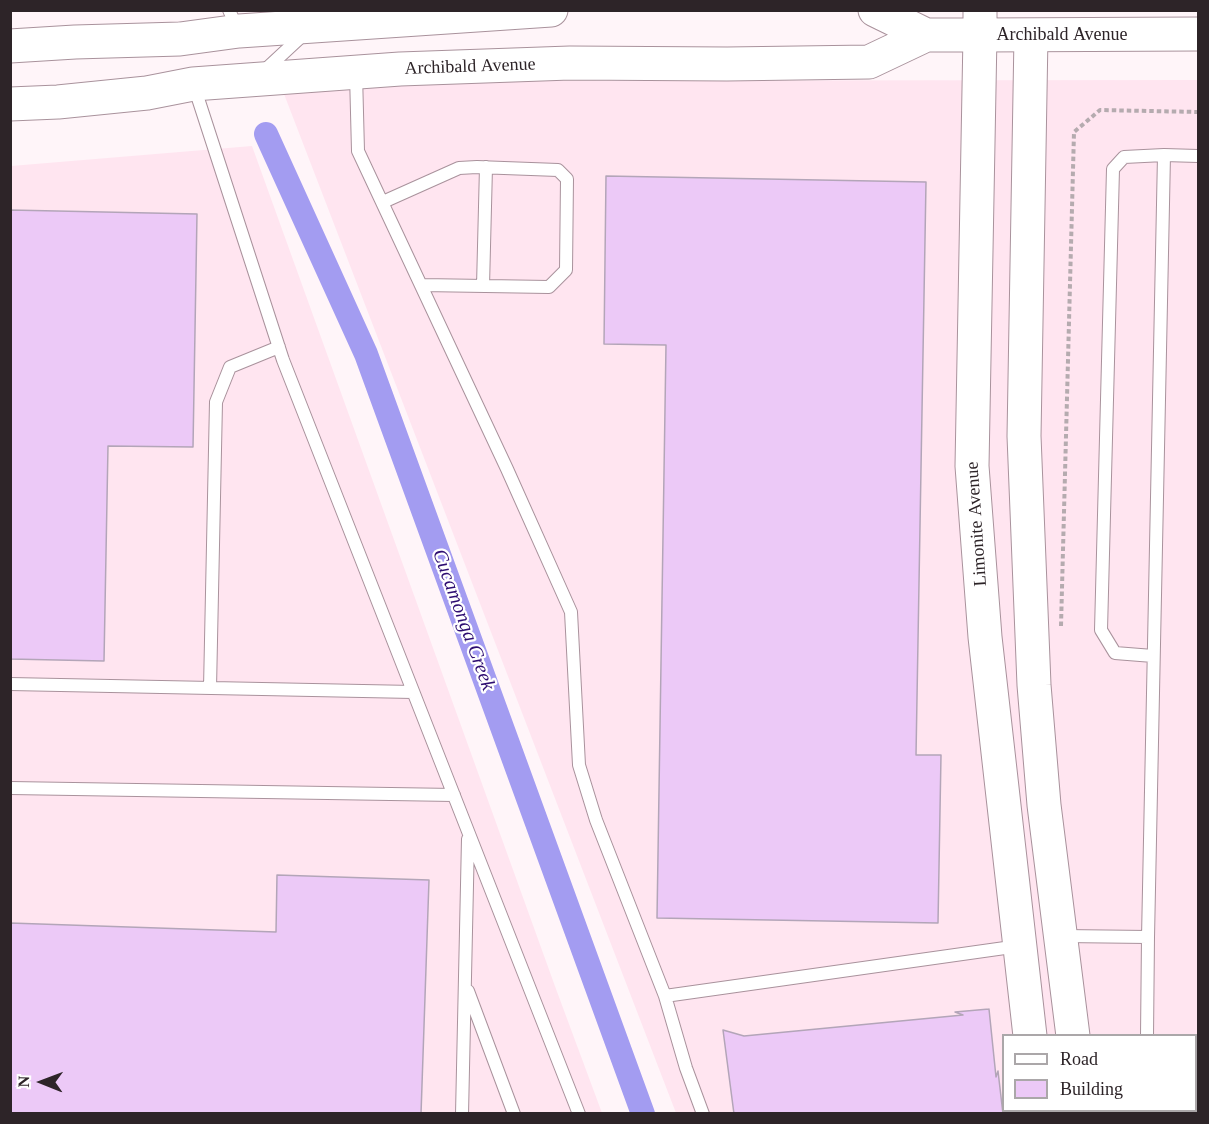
<!DOCTYPE html>
<html>
<head>
<meta charset="utf-8">
<style>
  body { margin:0 }
  #map { position:relative; width:1209px; height:1124px; overflow:hidden; background:#fff5f9; font-family:"Times New Roman",serif }
  canvas { display:block }
  .frame { position:absolute; inset:0; border:12px solid #2d2428; pointer-events:none }
  .legend { position:absolute; left:1002px; top:1034px; width:195px; height:78px; box-sizing:border-box; background:#fff; border:2px solid #aba7a9; margin:0; padding:8px 10px; list-style:none; font-size:18px; color:#2d2428 }
  .legend li { display:flex; align-items:center; gap:12px; height:30px }
  .legend b { width:30px; border:2px solid #aba7a9 }
  .north { position:absolute; left:12px; top:1052px; width:60px; height:60px; -webkit-text-stroke:4px #fff; paint-order:stroke; rotate:271deg; font-size:16px; font-weight:700; line-height:24px; text-align:center; color:#2d2428 }
  .north::after { content:''; display:block; margin:auto; width:21px; height:27px; background:#2d2428; clip-path:polygon(50% 0,100% 100%,50% 72%,0 100%) }
</style>
</head>
<body>
<div id="map">
<canvas width="1209" height="1124"></canvas>
<div class="frame"></div>
<ul class="legend">
<li><b style="height:8px;background:#fff"></b>Road</li>
<li><b style="height:16px;background:#ecc9f7"></b>Building</li>
</ul>
<div class="north">N</div>
</div>
<script>
const c = document.querySelector('canvas').getContext('2d');
c.lineJoin = 'round';
function fillPath(path, color) { c.fillStyle = color; c.fill(path, 'evenodd'); }
const toPath = rows => new Path2D(rows.map(r => 'M' + r).join(''));
function trace(path, color, width, dash) { c.strokeStyle = color; c.lineWidth = width; c.lineCap = dash ? 'butt' : 'round'; c.setLineDash(dash || []); c.stroke(path); }
function label(font, color, halo, rows, align = 'center') {
  c.font = font + ' "Times New Roman",serif'; c.lineWidth = 4.5; c.setLineDash([]); c.textBaseline = 'middle'; c.strokeStyle = halo; c.fillStyle = color; for (const [text, x, y, turn = 0] of rows) {
    c.save(); c.translate(x, y); c.rotate((+turn || 0) * Math.PI / 180); c.textAlign = isNaN(turn) ? turn : align; if (halo) c.strokeText(text, 0, 0); c.fillText(text, 0, 0); c.restore();
  }
}
const built = toPath([
  [1198,80,1198,1113,676,1113,279,81],
  [1004,1036,1196,1036,1196,1110,1004,1110],
  [252,146,556,989,602,1113,11,1114,11,166]
]);
const canal = toPath([
  [266,134,366,354,643,1114]
]);
const building = toPath([
  [606,176,926,182,916,755,941,755,938,923,657,918,666,345,604,344,606,176],
  [10,210,197,214,193,447,108,446,104,661,10,659,10,210],
  [277,875,429,880,421,1114,10,1114,10,923,276,932,277,875],
  [989,1009,996,1077,998,1071,1003,1114,734,1114,723,1030,744,1036,963,1015,955,1012,989,1009]
]);
const path = toPath([
  [1061,626,1074,132,1100,110,1198,112]
]);
const lane = toPath([
  [229,10,238,30],
  [263,72,305,33],
  [356,74,358,151,507,469,571,612,579,765,596,820,665,996,686,1068,703,1114],
  [194,86,283,360,579,1114],
  [383,202,459,168,477,167,558,170,567,179,566,270,549,287,422,285],
  [483,286,486,167],
  [1153,656,1115,653,1101,630,1113,169,1124,157,1164,155],
  [10,684,413,692],
  [210,688,216,402,230,367,279,347],
  [10,788,454,795],
  [1063,936,1148,937,1164,155,1198,156],
  [468,991,514,1114],
  [665,996,1019,946],
  [1147,1036,1148,937],
  [462,1114,468,839],
  [1145,1114,1146,1110]
]);
const secondary = toPath([
  [875,10,926,35],
  [1031,36,1024,436,1034,685,1044,805,1073,1036],
  [10,46,75,42,180,39,239,31,551,10],
  [10,104,58,102,147,93,193,84,400,69,570,63,727,64,869,62,926,35,980,35,972,466,985,637,1030,1036],
  [1043,1110,1044,1114],
  [1085,1110,1085,1114]
]);
const primary = toPath([
  [980,10,980,35,1198,34]
]);
const streetNames = [
  ["Archibald Avenue",1062,35],
  ["Archibald Avenue",470,67,-2],
  ["Limonite Avenue",977,524,-94]
];
const waterNames = [
  ["Cucamonga Creek",463,620,70]
];
fillPath(built, '#ffe5f0');
trace(canal, '#a39cf1', 24);
fillPath(building, '#ecc9f7');
trace(building, '#b3a5b8', 1.5);
trace(lane, '#a9929c', 14);
trace(secondary, '#a9929c', 35);
trace(primary, '#a9929c', 35);
trace(path, '#b5abaf', 4, [4.5, 3]);
trace(lane, '#fff', 12);
trace(secondary, '#fff', 33);
trace(primary, '#fff', 33);
label('18px', '#2d2428', '#fff', streetNames);
label('italic 20px', '#2d0d71', '#fff', waterNames);
</script>
</body>
</html>
